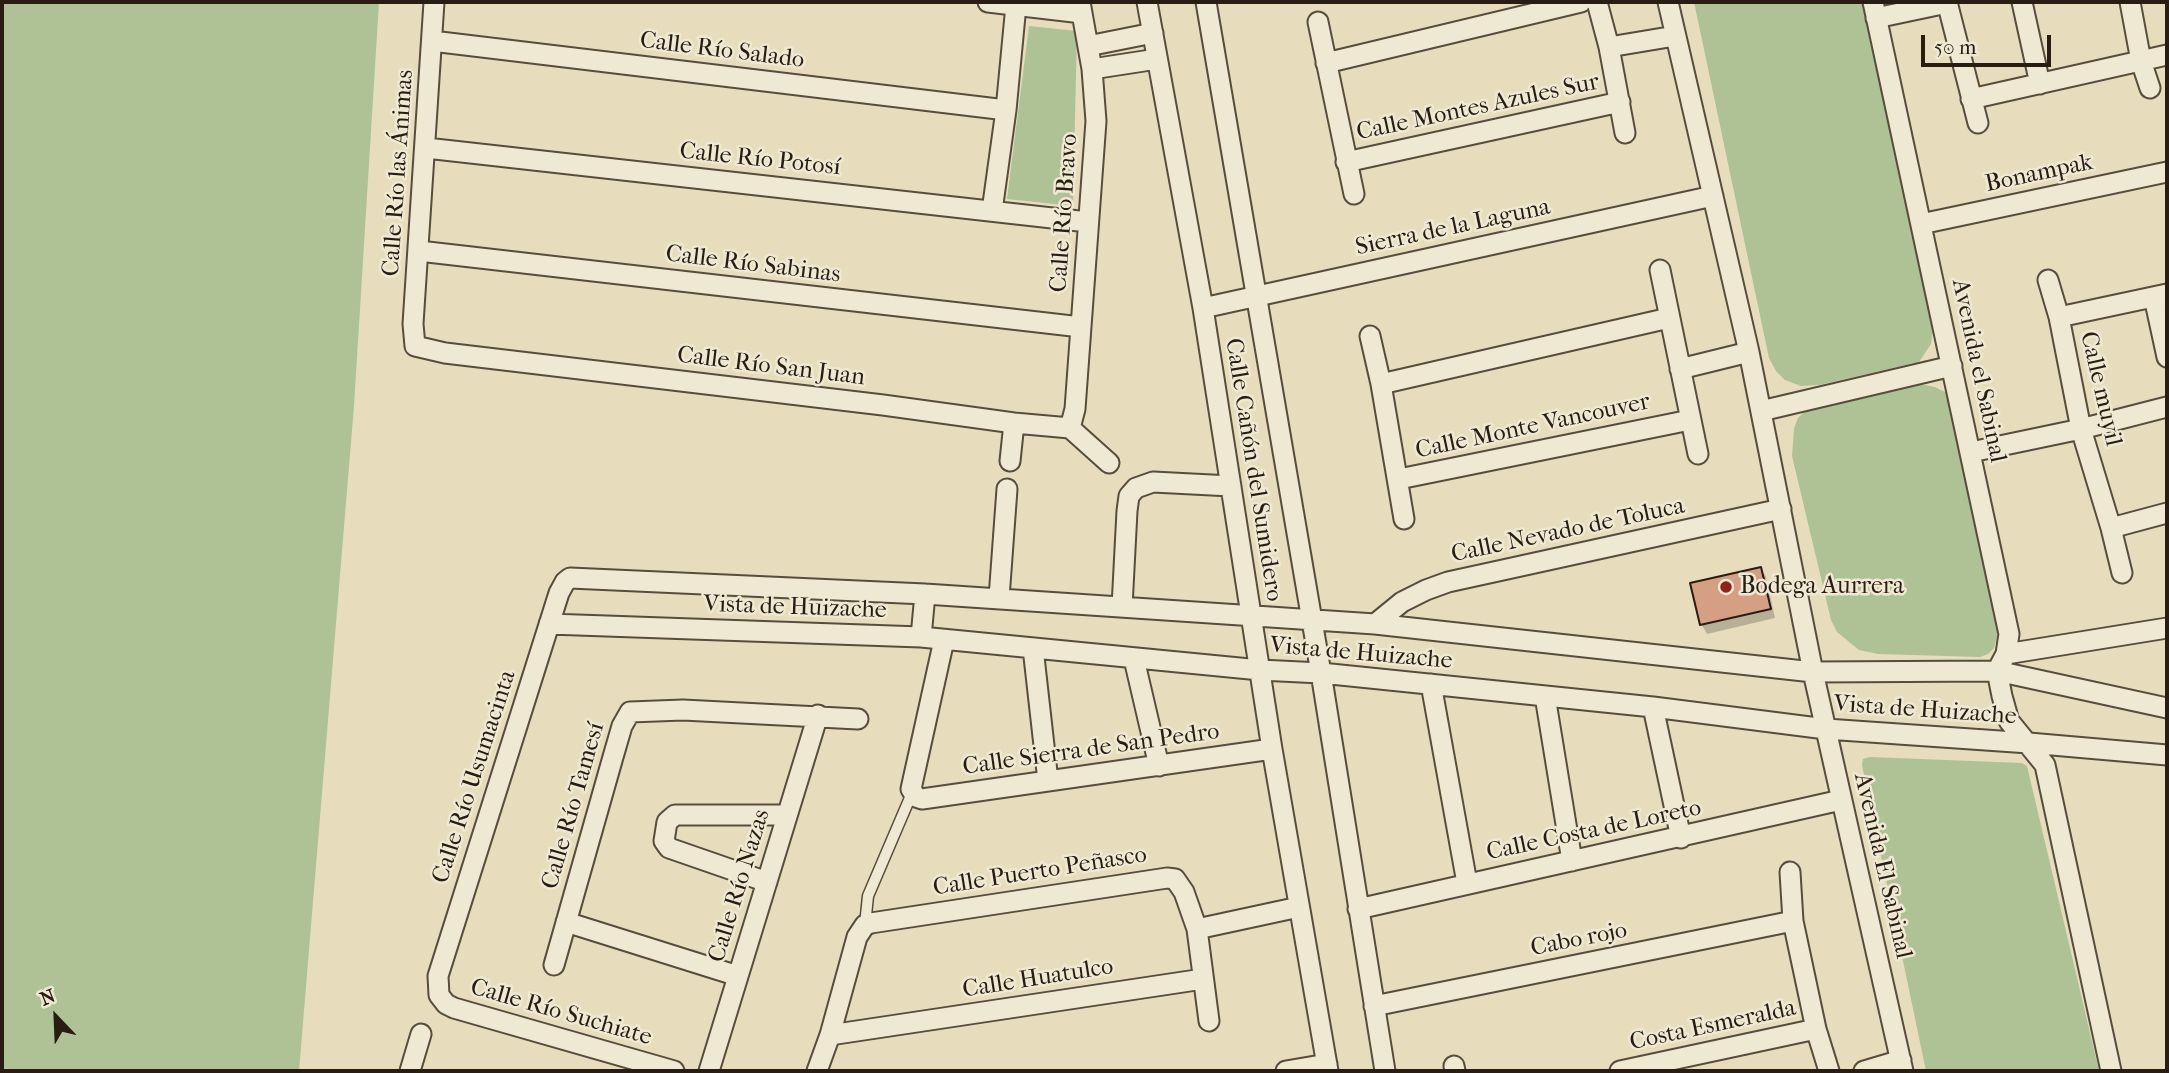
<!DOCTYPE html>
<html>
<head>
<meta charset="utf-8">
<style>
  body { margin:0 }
  #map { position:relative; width:2169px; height:1073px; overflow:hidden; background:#e7ddbc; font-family:"IM FELL French Canon",serif }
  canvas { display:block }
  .frame { position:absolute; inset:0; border:4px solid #291c13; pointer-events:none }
  .north { position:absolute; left:21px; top:982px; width:70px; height:70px; -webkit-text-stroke:5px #efe9d3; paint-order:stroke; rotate:337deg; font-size:19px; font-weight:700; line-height:28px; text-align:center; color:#291c13 }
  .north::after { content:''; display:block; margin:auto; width:24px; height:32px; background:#291c13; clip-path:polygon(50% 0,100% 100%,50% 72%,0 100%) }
  .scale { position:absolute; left:1921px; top:35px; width:130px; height:32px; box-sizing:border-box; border:4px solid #291c13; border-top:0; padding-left:9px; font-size:21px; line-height:24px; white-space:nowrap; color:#291c13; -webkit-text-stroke:5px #efe9d3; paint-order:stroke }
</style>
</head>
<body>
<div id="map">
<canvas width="2169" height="1073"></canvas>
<div class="frame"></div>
<div class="north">N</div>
<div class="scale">50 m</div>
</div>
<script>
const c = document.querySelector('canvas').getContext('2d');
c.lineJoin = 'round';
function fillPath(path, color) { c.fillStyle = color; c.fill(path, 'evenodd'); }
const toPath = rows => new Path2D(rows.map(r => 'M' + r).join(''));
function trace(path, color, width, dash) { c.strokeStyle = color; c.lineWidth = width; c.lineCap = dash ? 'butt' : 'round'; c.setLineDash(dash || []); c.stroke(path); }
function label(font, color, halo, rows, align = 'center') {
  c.font = font + ' "IM FELL French Canon",serif'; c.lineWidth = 5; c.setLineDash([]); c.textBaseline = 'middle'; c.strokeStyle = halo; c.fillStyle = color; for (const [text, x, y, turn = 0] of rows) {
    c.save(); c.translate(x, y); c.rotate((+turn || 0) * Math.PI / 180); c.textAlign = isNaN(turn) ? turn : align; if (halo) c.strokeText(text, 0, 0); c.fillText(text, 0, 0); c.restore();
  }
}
const green = toPath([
  [2,2,379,2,354,406,299,1071,2,1071],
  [1694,2,1862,2,1933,327,1931,344,1919,362,1819,385,1801,386,1785,380,1776,371,1769,358],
  [1029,26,1077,31,1073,206,1007,199],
  [1919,384,1935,387,1947,393,1952,401,1999,628,1994,648,1988,654,1980,657,1878,654,1859,650,1837,632,1831,620,1792,456,1794,428,1798,418,1806,410],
  [1870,757,2022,763,2027,766,2099,1071,1926,1071,1862,765,1863,759]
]);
const shadow = toPath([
  [1761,569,1766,577,1775,618,1707,634,1702,625,1692,584]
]);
const building = toPath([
  [1761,567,1771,609,1700,625,1690,583,1761,567]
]);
const service = toPath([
  [865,925,868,896,912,793]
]);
const minor = toPath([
  [434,2,413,324,415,346,445,353,883,405,1014,423,1070,428,1109,463],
  [988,2,1082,13],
  [1147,2,1203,308,1272,749,1328,1071],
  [1206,2,1321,673,1385,1071],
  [1597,2,1609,47,1625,133],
  [1668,2,1749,352,1813,672,1903,1071],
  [1873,2,2009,634,2006,654,1997,671,2002,696,2009,721,2045,765,2111,1071],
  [1947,2,1978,123],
  [2022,2,2040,84],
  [2130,2,2141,61,2150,88],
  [1876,18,1947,3],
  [1318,22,1354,194],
  [432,41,1006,110],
  [1088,46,1153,33],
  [1609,47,1675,36],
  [1326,63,1581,2],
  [1092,69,1157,59],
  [1971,99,2167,55],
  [426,148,1088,222],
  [1346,162,1620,102],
  [992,211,1006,110,1016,5],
  [1921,224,2167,172],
  [419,251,1081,327],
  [1660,270,1698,454],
  [2048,280,2059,317,2081,429,2111,528,2122,573],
  [2154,297,2167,357],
  [1203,308,1713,196],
  [2059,317,2167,294],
  [1370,336,1381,384,1404,519],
  [1680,369,1749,352],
  [1381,384,1669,318],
  [1761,411,1952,366],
  [1070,428,1075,409,1096,121,1092,69,1080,2],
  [1971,452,2081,429,2167,407],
  [1010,461,1014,423],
  [1399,479,1690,420],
  [2111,528,2167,513],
  [999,598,1007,489],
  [1122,607,1127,511,1129,496,1136,488,1153,482,1231,486],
  [549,624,921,637,1260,670,1321,673,1653,707,1826,729,2029,743,2167,755],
  [1375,624,1402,602,1426,590,1448,582,1781,509],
  [921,637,925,594],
  [944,640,911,789,916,797,922,799,1272,749],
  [1033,648,1048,781],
  [2006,654,2167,628],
  [1134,659,1159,766],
  [1431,684,1467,883],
  [1545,696,1572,861],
  [1653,707,1681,838],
  [1790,872,1793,921,1816,1029,1829,1071],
  [767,882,669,848,664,841,667,822,675,815,787,815],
  [1358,909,1841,800],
  [566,922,738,976],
  [1197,929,1299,907],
  [554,965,613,757,622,726,630,712,683,710,858,719],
  [1374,1006,1793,921],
  [830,1035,1203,979],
  [1454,1066,1455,1071],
  [410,1071,421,1034],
  [674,1071,454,1008,446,1004,439,995,438,976,559,593,565,582,570,578,925,594,1375,624,1813,672,1997,671,2167,708],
  [709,1071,818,715],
  [817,1071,830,1035,857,937,865,925,871,923,1167,878,1175,879,1184,892,1197,929,1209,1021],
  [1286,1071,1327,1064],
  [1620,1071,1816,1029],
  [1864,1071,1901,1060]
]);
const markers = [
  [1726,587,7,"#8f2418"]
];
const streetNames = [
  ["Calle Río Salado",722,51,7],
  ["Calle Montes Azules Sur",1478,108,-12],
  ["Calle Río Potosí",760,160,6],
  ["Calle Río las Ánimas",399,173,-86],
  ["Bonampak",2039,174,-12],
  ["Calle Río Bravo",1065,213,-86],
  ["Sierra de la Laguna",1453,228,-12],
  ["Calle Río Sabinas",753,265,7],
  ["Calle Río San Juan",771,367,7],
  ["Avenida el Sabinal",1978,371,78],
  ["Calle muyil",2100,389,77],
  ["Calle Monte Vancouver",1533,427,-12],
  ["Calle Cañón del Sumidero",1253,470,81],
  ["Calle Nevado de Toluca",1568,531,-12],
  ["Vista de Huizache",795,608,2],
  ["Vista de Huizache",1361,654,5],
  ["Vista de Huizache",1925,711,4],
  ["Calle Sierra de San Pedro",1091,750,-8],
  ["Calle Río Usumacinta",475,777,-72],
  ["Calle Río Tamesí",574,806,-74],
  ["Calle Costa de Loreto",1594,831,-12],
  ["Avenida El Sabinal",1882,866,77],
  ["Calle Puerto Peñasco",1040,872,-9],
  ["Calle Río Nazas",740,886,-73],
  ["Cabo rojo",1579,940,-11],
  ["Calle Huatulco",1038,979,-9],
  ["Calle Río Suchiate",561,1013,16],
  ["Costa Esmeralda",1713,1026,-12]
];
const poiNames = [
  ["Bodega Aurrera",1740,587]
];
fillPath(green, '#aec296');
fillPath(shadow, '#0003');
fillPath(building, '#d49f83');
trace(building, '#291c13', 2);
trace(service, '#584c3d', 13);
trace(minor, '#584c3d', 23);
trace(service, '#efe9d3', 10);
trace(minor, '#efe9d3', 19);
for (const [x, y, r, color] of markers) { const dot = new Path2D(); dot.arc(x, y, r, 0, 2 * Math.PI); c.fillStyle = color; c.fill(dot); trace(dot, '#efe9d3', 2.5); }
label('24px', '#291c13', '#efe9d3', streetNames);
label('24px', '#291c13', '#efe9d3', poiNames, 'left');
</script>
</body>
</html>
